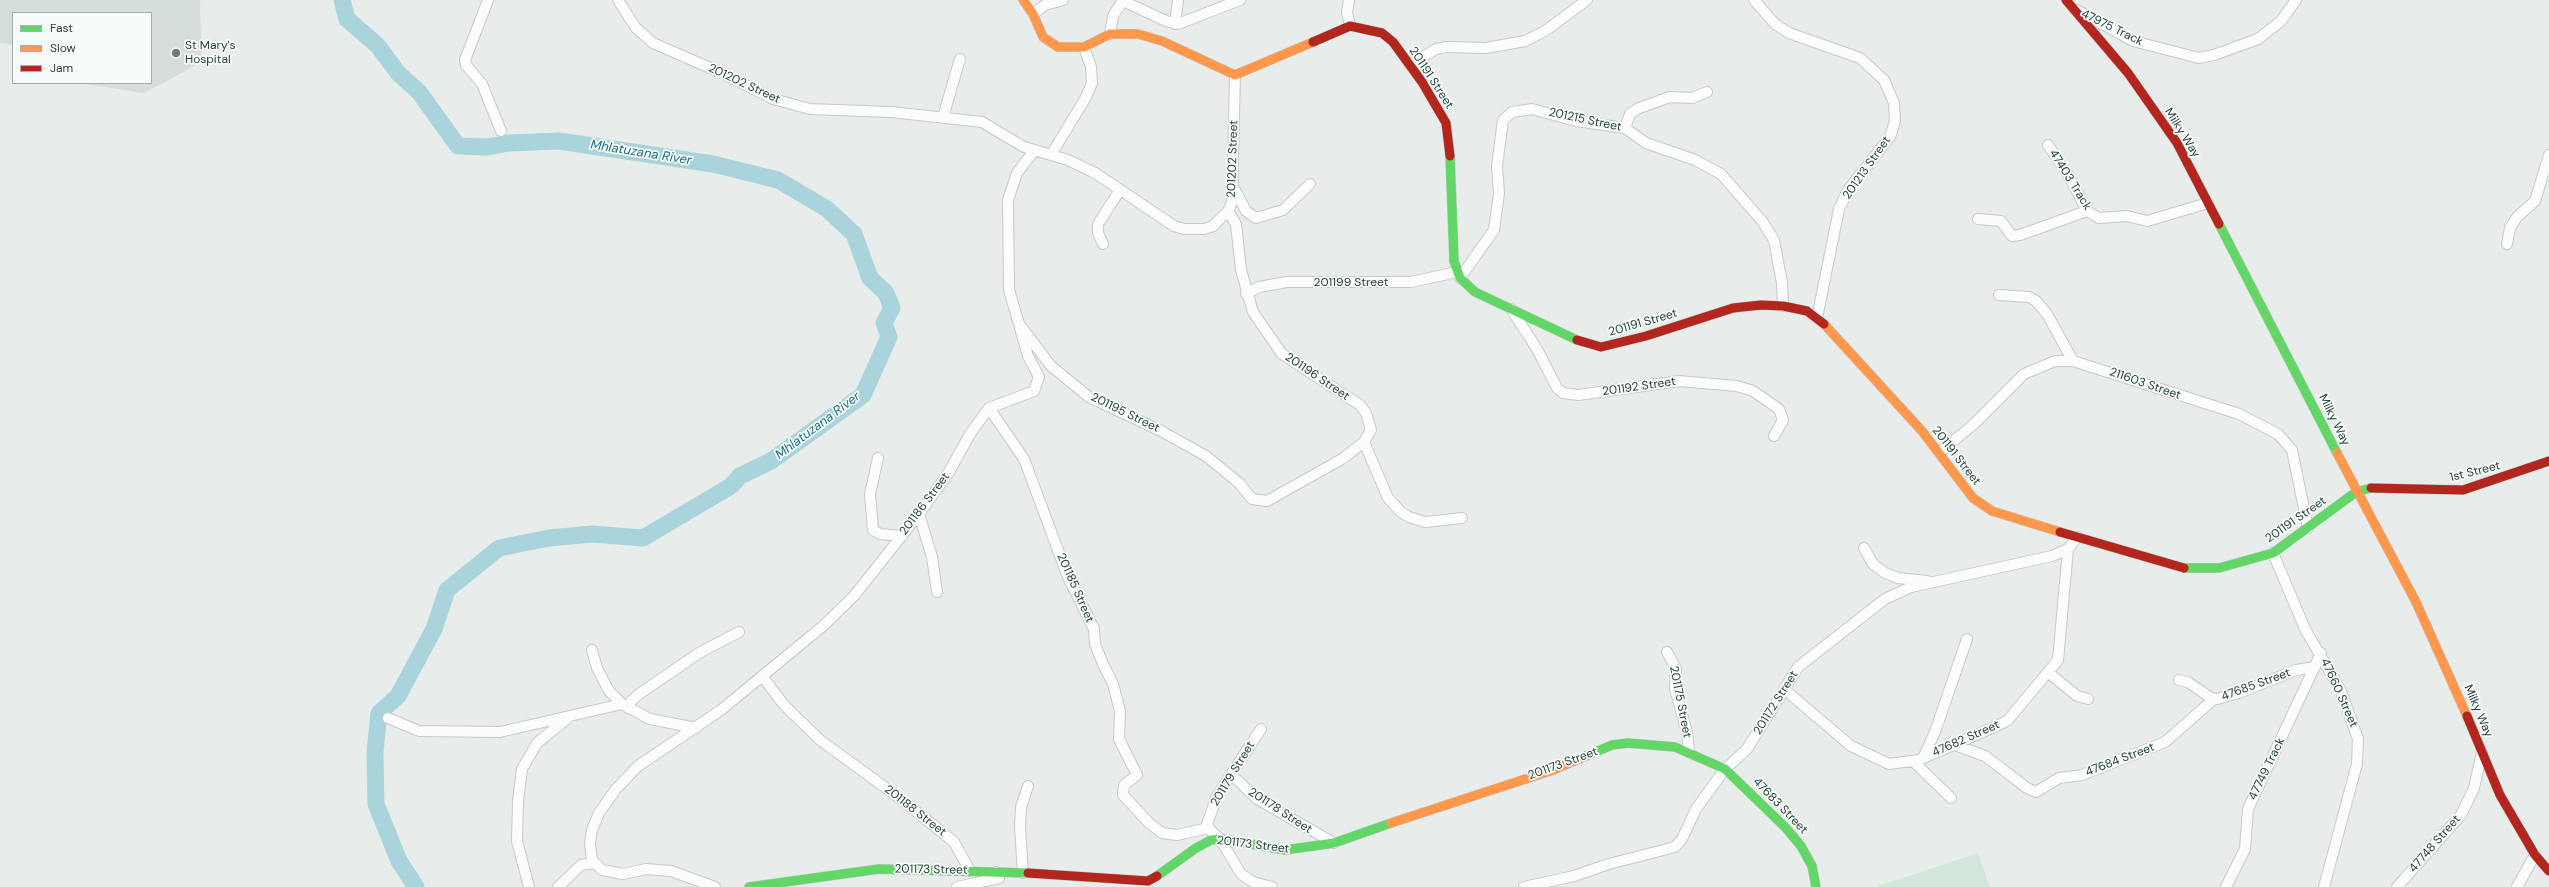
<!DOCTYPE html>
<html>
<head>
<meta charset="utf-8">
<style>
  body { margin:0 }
  #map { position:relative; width:2549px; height:887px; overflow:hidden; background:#e8edeb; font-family:"DM Sans",sans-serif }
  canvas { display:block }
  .legend { position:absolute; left:12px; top:12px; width:140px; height:72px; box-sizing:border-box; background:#f7fbf9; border:1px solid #a3b1ad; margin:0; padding:5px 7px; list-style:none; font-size:12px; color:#24423a }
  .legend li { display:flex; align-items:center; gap:8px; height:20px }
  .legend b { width:20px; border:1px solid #a3b1ad }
</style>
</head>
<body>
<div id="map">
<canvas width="2549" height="887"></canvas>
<ul class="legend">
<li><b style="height:5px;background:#63d668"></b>Fast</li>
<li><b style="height:5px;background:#ff974d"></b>Slow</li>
<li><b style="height:5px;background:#b3261e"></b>Jam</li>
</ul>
</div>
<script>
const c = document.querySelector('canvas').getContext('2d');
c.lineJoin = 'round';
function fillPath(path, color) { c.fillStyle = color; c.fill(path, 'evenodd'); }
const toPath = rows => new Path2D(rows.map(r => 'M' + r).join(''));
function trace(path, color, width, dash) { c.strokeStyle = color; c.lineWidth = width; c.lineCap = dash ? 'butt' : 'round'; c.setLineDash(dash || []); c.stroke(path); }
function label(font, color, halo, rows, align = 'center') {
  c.font = font + ' "DM Sans",sans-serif'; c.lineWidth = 3.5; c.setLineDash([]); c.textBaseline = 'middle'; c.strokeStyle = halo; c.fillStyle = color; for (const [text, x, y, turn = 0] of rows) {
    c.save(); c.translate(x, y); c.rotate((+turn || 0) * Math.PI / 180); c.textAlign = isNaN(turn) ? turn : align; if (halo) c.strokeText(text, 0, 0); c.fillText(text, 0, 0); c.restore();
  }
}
const built = toPath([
  [0,0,200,0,202,62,144,93,78,83,151,83,151,13,13,13,13,45,0,43]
]);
const green = toPath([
  [1978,853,1990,887,1876,887]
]);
const river = toPath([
  [342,0,347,19,378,46,398,73,419,92,458,146,487,147,509,143,559,141,713,164,778,180,827,209,854,234,870,278,886,293,892,308,884,323,889,337,863,395,771,461,740,476,731,486,643,538,592,534,549,538,499,548,447,590,434,629,398,696,379,713,375,752,376,804,399,861,416,887]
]);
const street = toPath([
  [488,0,465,60,466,65,482,84,501,131],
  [618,0,636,28,653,43,724,74,773,99,810,109,891,112,982,122,1024,147,1068,160,1095,173,1174,226,1184,229,1204,229,1213,226,1228,211,1232,202,1235,75],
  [1349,0,1347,12,1350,26],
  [1754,0,1775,24,1789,33,1860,58,1884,80,1894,103,1895,121,1890,137,1848,190,1839,209,1817,318],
  [1123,1,1166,21,1178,24,1240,0],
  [2077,10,2133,41,2199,58,2214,55,2258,39,2281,21,2296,0],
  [1033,14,1045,5,1063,0],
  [1175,24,1178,0],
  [1110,34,1113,16,1123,0],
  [1410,65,1436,49,1446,47,1486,48,1525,41,1545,31,1587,0],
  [943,117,960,59],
  [1625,128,1630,114,1639,108,1670,97,1692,98,1707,92],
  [2048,145,2069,176,2087,211,2099,218,2127,216,2147,221,2208,203],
  [1034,151,1017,173,1008,200,1009,290,1019,324,1051,366,1089,397,1161,431,1206,456,1239,483,1252,499,1267,501,1342,459,1364,442,1371,430,1366,413,1360,405,1282,354,1253,312,1241,270,1236,224,1228,211],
  [1051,155,1085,99,1092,83,1091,67,1084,47],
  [1233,186,1246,211,1256,218,1283,210,1310,184],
  [1978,219,2001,221,2012,236,2020,235,2087,211],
  [1103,244,1098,233,1098,224,1120,190],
  [2507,244,2510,228,2517,217,2535,201,2549,155],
  [1460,278,1494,230,1499,193,1497,166,1503,120,1512,112,1532,109,1576,121,1625,128,1646,143,1695,160,1721,174,1762,221,1774,240,1782,283,1783,306],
  [1246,294,1259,287,1287,282,1411,282,1457,272],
  [1999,295,2029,297,2036,301,2047,314,2073,361],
  [1511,309,1537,349,1557,388,1563,393,1578,395,1679,381,1737,386,1753,391,1779,409,1783,420,1774,436],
  [989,408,1024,459,1068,577,1094,629,1095,644,1103,664,1113,684,1120,711,1119,739,1137,775,1124,785,1123,795,1149,823,1162,833,1177,835,1208,828],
  [1364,442,1388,498,1401,512,1409,517,1425,522,1462,518],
  [1939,453,1974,424,2024,374,2055,361,2073,361,2239,414,2278,434,2292,450,2308,528],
  [878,458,870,494,873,530,880,534,902,536],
  [919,514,932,557,937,592],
  [1864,548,1873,564,1885,573,1898,578,1927,581],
  [2273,553,2305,629,2341,691,2358,739,2357,764,2324,887],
  [592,650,597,668,609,691,622,704,650,719,696,728],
  [1667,652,1676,669,1675,689,1687,732,1689,752],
  [2049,673,2077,696,2088,699],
  [762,676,784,705,820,740,897,796,954,842,970,871],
  [2179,680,2188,682,2211,698,2217,699,2239,693,2296,670,2315,667],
  [1784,689,1851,746,1889,764,1919,760,1999,725,2008,720,2058,660,2068,549],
  [628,708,631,701,639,694,699,653,739,632],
  [388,718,419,731,500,732,622,704],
  [1261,729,1217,796,1207,824,1210,830,1220,839,1241,874,1253,882,1272,887],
  [1955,745,1985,756,2027,788,2036,792,2059,778,2082,775,2165,742,2214,699],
  [1923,758,1935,732,1967,639],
  [1913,761,1951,798],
  [1231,774,1257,799,1334,843],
  [1023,873,1020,827,1021,807,1028,786],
  [529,887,517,841,518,801,522,769,537,743,568,718],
  [558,887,581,865,595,863],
  [715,887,671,871,646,869,623,874,602,870,592,860,590,843,592,830,599,813,616,789,638,766,721,710,823,626,854,596,919,514,949,472,970,434,989,408,1034,391,1039,377,1028,356,1020,328],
  [957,887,999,878,996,872],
  [1524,887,1574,876,1609,864,1675,847,1682,839,1696,809,1725,769,1747,749,1798,667,1885,599,1911,587,2052,556,2068,549,2077,537],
  [2226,887,2245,849,2248,809,2321,653],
  [2397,887,2461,815,2474,788,2482,752],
  [2517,887,2535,855]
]);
const fast = toPath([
  [1450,156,1454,261,1460,278,1475,292,1577,340],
  [2219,224,2337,453],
  [2184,568,2219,568,2273,553,2356,492,2371,488],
  [1586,756,1612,745,1628,743,1675,747,1725,769,1786,828,1801,846,1812,866,1816,887],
  [1157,876,1196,848,1211,840,1222,839,1285,850,1334,843,1391,823],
  [749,887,879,869,1028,873]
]);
const slow = toPath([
  [1023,0,1033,14,1043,37,1058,47,1084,47,1110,34,1138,34,1162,41,1235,75,1313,42],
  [1824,324,1922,431,1973,498,1992,511,2060,532],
  [2337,453,2416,602,2467,716],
  [1391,823,1553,770,1586,756]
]);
const jam = toPath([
  [2066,0,2128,73,2177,143,2219,224],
  [1313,42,1350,26,1382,33,1393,42,1422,82,1446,123,1450,156],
  [1577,340,1601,347,1646,336,1733,308,1761,305,1783,306,1807,311,1824,324],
  [2371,488,2463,490,2549,461],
  [2060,532,2184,568],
  [2467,716,2500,795,2535,855,2549,871],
  [1028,873,1148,881,1157,876]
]);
const markers = [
  [176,53,5,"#697e78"]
];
const streetNames = [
  ["47975 Track",2112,28,26],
  ["201191 Street",1431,78,57],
  ["201202 Street",744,84,25],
  ["201215 Street",1585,120,12],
  ["Milky Way",2182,133,58],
  ["201202 Street",1233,159,-88],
  ["201213 Street",1867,168,-55],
  ["47403 Track",2070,180,58],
  ["201199 Street",1351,283],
  ["201191 Street",1643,323,-16],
  ["201196 Street",1317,377,34],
  ["211603 Street",2145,384,19],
  ["201192 Street",1639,387,-8],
  ["201195 Street",1125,413,26],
  ["Milky Way",2334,420,64],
  ["201191 Street",1956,456,52],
  ["1st Street",2475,472,-14],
  ["201186 Street",925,504,-53],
  ["201191 Street",2296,520,-35],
  ["201185 Street",1075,588,66],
  ["47685 Street",2256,685,-20],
  ["47660 Street",2339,693,66],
  ["201175 Street",1680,702,79],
  ["201172 Street",1776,703,-58],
  ["Milky Way",2478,711,67],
  ["47682 Street",1966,739,-24],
  ["47684 Street",2120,760,-21],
  ["201173 Street",1563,764,-20],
  ["47749 Track",2267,769,-64],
  ["201179 Street",1233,774,-59],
  ["47683 Street",1780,806,46],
  ["201188 Street",915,811,38],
  ["201178 Street",1280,811,33],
  ["47748 Street",2435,844,-49],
  ["201173 Street",1253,845,7],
  ["201173 Street",931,870,1]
];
const poiNames = [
  ["St Mary's",185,46],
  ["Hospital",185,60]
];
const waterNames = [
  ["Mhlatuzana River",641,153,9],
  ["Mhlatuzana River",818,426,-37]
];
fillPath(built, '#d6dedb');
fillPath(green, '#d1e6d8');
trace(river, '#a9d4db', 17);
trace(street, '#c5cac8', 12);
trace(fast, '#c3cbc8', 10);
trace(slow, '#c3cbc8', 10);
trace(jam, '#c3cbc8', 10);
trace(street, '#fcfcfc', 10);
trace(fast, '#63d668', 9);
trace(slow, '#ff974d', 9);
trace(jam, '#b3261e', 9);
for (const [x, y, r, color] of markers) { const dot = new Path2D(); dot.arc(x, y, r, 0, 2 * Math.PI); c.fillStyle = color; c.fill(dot); trace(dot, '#f7fbf9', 1.5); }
label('12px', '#24423a', '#f7fbf9', streetNames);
label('12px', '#24423a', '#f7fbf9', poiNames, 'left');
label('italic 13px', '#1c6f80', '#f7fbf9', waterNames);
</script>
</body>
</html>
